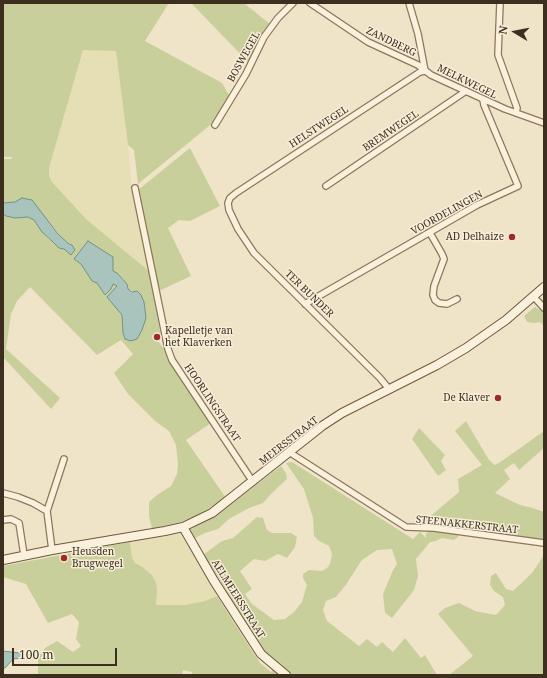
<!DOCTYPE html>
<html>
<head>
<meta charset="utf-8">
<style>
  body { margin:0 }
  #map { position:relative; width:547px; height:678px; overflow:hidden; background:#f0e4c8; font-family:"Noto Serif",serif }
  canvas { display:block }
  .frame { position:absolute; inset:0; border:4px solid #3d2e20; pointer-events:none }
  .north { position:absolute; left:495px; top:12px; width:40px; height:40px; -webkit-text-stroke:3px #f7eed8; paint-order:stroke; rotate:280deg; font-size:11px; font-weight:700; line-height:16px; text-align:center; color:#3d2e20 }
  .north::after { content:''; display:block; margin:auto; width:14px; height:18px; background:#3d2e20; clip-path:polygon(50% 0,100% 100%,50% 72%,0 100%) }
  .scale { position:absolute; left:12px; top:648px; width:105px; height:18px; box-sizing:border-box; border:2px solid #3d2e20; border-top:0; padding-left:5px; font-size:12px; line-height:14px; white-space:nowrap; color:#3d2e20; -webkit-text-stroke:3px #f7eed8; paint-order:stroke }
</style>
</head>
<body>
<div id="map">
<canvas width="547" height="678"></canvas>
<div class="frame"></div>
<div class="north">N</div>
<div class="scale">100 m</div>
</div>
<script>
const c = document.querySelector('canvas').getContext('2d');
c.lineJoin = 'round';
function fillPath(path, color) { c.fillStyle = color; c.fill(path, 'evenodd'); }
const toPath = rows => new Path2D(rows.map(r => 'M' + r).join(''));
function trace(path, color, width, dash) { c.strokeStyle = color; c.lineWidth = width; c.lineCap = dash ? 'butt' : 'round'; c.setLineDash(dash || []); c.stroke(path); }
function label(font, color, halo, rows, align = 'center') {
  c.font = font + ' "Noto Serif",serif'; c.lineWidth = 3; c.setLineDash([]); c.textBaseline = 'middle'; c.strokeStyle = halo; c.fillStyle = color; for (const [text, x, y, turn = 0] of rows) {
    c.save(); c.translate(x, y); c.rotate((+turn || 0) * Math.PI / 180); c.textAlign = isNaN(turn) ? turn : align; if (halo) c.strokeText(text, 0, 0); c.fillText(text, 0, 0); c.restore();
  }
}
const farmland = toPath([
  [83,50,116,50,128,145,132,191,149,271,86,219,52,182,49,176,49,168],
  [180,534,210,581,217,596,205,601,185,605,156,605,157,590,141,566,135,563,132,558,130,542]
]);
const green = toPath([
  [3,3,169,3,145,41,222,83,230,97,222,113,209,126,138,184,134,150,128,145,116,51,83,50,49,168,49,176,52,182,86,219,149,271,161,337,156,333,154,336,164,349,179,377,211,423,186,440,226,498,196,516,180,522,152,529,149,516,149,502,157,495,171,486,177,474,178,465,176,445,169,431,155,421,128,394,114,373,133,354,121,340,97,355,30,287,17,301,11,314,6,349,60,398,51,409,3,357,3,214,15,218,28,217,34,220,42,232,59,248,72,245,65,241,47,220,15,202,3,202,3,159,11,159,12,157,3,157],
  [81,264,117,273,127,284,128,289,135,292,123,333,122,315,108,297,117,286,113,284,105,294,97,283,92,281],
  [191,3,244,3,271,25,262,36,248,62],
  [190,148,220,206,190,221,179,220,168,228,191,276,159,291,138,190],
  [535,307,544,312,544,326,540,322,534,323,527,322,524,316],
  [466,421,489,460,495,465,499,463,544,431,544,448,519,470,514,463,504,470,510,479,495,493,520,505,533,508,544,512,544,540,455,529,454,532,458,535,458,537,454,540,442,538,436,541,430,542,416,559,418,576,414,590,392,618,385,613,383,594,393,570,397,564,392,549,377,550,362,560,345,586,336,597,326,601,323,610,327,621,359,646,367,639,377,647,382,642,393,652,405,638,421,658,425,655,437,675,192,675,192,672,183,670,182,675,38,675,38,657,45,648,57,641,73,652,81,646,76,639,79,622,72,614,48,623,26,584,3,577,3,566,130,542,132,558,135,563,141,566,152,575,156,583,157,590,156,605,185,605,205,601,217,596,260,663,271,672,277,664,256,642,220,580,203,555,222,541,233,538,257,517,263,518,267,530,272,533,291,533,297,537,295,547,287,558,278,554,265,561,254,559,240,571,252,589,245,594,252,604,274,620,285,619,294,612,302,602,307,585,303,578,303,574,309,570,322,571,327,568,330,564,332,554,329,546,319,541,314,536,313,518,304,489,286,463,292,462,413,539,420,532,426,538,426,534,433,526,421,524,459,492,458,479,482,465,455,431],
  [419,428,445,455,441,461,446,470,438,476,412,439],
  [281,466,286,473,287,479,273,492,263,503,249,508,229,519,218,529,205,533,193,539,188,531,217,515],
  [544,555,544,675,449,675,473,656,438,614,445,608,459,603,475,611,496,615,505,605,503,597,494,591,490,585,491,576,496,573,506,589,513,591,532,573]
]);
const water = toPath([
  [22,198,32,200,58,234,69,244,72,245,75,250,71,255,64,249,59,248,52,241,42,232,34,220,28,217,15,218,6,216,3,214,3,203,15,202,22,198],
  [88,241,113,257,113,271,117,273,127,284,128,289,132,292,137,291,141,295,144,302,146,318,142,330,137,339,131,341,125,339,123,333,122,315,107,297,117,286,113,284,111,289,105,295,97,283,92,281,81,264,74,259,88,241],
  [3,651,20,653,22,658,13,659,6,667,3,669,3,651]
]);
const street = toPath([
  [310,3,368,42,418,65,431,75,505,109,544,123],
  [409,3,418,34,425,71],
  [500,3,498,55,517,108,516,113],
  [215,125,246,74,264,37,278,18,293,3],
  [326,186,466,91],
  [135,188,168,349,172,360,253,482],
  [430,233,442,254,444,259,434,286,433,295,435,300,439,303,447,304,457,299],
  [533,296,544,308],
  [305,304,477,205,518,186,484,105,483,100],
  [389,389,380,378,254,253,238,229,229,210,228,203,230,198,236,193,420,72,425,71],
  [289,452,406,527,434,528,544,543],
  [3,493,18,497,33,503,47,511,64,459],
  [47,511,52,550],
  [3,520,11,519,19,523,24,555]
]);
const secondary = toPath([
  [183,527,214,581,261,654,286,675],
  [3,560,52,550,165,531,183,527,212,513,322,426,342,413,437,365,466,348,506,320,544,287]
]);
const markers = [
  [512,237,4,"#9e2a2b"],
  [157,337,4,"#9e2a2b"],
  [498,398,4,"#9e2a2b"],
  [64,558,4,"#9e2a2b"]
];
const streetNames = [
  ["ZANDBERG",391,42,26],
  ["BOSWEGEL",244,57,-61],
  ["MELKWEGEL",467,82,26],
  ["HELSTWEGEL",319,127,-33],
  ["BREMWEGEL",391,131,-34],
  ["VOORDELINGEN",447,213,-29],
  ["TER BUNDER",309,294,44],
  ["HOORLINGSTRAAT",212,403,56],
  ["MEERSSTRAAT",289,441,-38],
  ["STEENAKKERSTRAAT",467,525,6],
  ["AELMEERSSTRAAT",238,599,58]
];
const poiNames = [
  ["AD Delhaize",504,237],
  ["Kapelletje van",165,331,"left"],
  ["het Klaverken",165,343,"left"],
  ["De Klaver",490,398],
  ["Heusden",72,552,"left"],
  ["Brugwegel",72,564,"left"]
];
fillPath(farmland, '#e6deb5');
fillPath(green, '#c9cf9b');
fillPath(water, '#a9c4bc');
trace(water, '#6f938a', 1);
trace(street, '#8d765c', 8);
trace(secondary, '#6f573f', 10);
trace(street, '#faf1dc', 5.5);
trace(secondary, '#faf1dc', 8);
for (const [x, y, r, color] of markers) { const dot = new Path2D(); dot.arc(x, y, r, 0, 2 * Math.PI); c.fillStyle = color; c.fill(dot); trace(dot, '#f7eed8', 1.5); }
label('10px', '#3d2e20', '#f7eed8', streetNames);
label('10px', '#3d2e20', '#f7eed8', poiNames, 'right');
</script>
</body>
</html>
